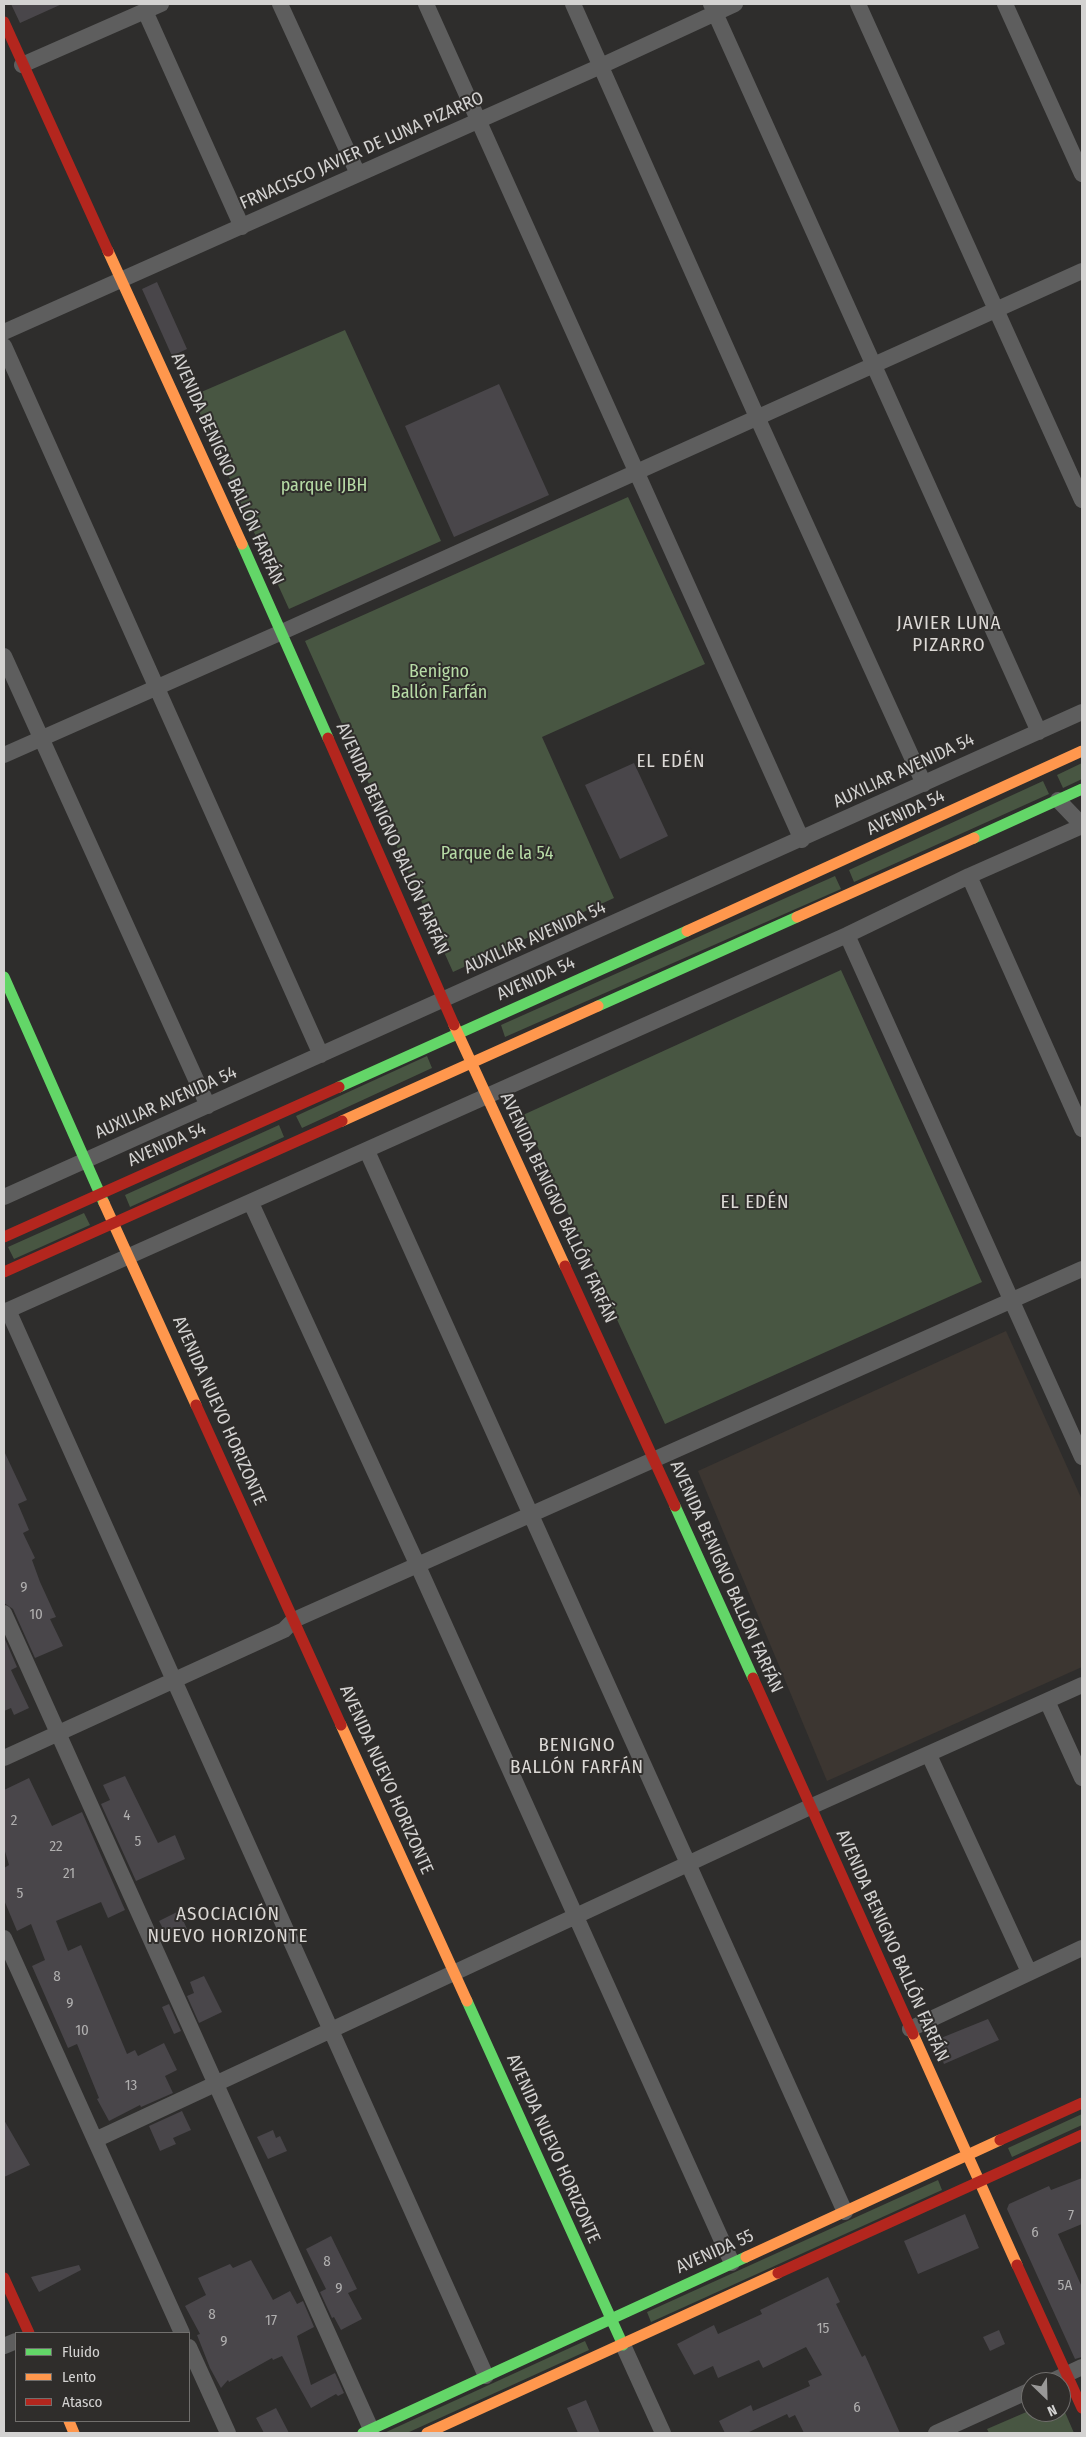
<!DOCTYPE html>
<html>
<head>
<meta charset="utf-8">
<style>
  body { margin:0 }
  #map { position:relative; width:1086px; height:2437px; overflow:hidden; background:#2e2d2c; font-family:"Fira Sans Condensed",sans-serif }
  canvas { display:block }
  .frame { position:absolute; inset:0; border:5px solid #d3d2d1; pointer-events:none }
  .legend { position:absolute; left:15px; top:2332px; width:175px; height:90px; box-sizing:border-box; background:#2f2d2b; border:1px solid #716f6d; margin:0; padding:6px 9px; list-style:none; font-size:15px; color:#d3d2d1 }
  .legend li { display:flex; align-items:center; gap:10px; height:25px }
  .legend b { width:25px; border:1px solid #716f6d }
  .north { position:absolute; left:1021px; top:2372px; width:50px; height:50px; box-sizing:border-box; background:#2f2d2b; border:1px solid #716f6d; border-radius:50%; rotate:156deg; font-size:14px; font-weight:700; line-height:20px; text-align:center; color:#d3d2d1 }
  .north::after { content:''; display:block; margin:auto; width:18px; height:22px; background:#999897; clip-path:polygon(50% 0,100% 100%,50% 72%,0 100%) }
</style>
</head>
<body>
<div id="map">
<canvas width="1086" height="2437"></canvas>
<div class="frame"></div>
<ul class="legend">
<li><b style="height:6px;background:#63d668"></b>Fluido</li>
<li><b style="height:6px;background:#ff974d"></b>Lento</li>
<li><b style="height:6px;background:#b3261e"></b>Atasco</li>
</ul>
<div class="north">N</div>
</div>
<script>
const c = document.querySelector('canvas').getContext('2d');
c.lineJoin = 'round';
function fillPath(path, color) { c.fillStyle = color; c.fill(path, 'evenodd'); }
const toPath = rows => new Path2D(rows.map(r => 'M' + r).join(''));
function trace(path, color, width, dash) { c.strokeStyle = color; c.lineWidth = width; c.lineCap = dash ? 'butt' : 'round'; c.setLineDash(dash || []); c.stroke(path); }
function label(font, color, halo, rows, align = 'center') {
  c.font = font + ' "Fira Sans Condensed",sans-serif'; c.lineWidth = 4; c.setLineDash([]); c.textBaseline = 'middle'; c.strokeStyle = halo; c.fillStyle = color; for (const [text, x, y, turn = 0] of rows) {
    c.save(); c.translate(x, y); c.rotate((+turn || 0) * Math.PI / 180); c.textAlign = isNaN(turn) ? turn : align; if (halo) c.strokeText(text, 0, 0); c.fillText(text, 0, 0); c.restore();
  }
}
const built = toPath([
  [1006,1331,1082,1500,1082,1667,827,1781,698,1471]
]);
const green = toPath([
  [345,330,441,541,289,609,192,396],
  [628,497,705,664,542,737,614,898,453,972,305,641],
  [1082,763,1082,779,1063,788,1057,775],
  [1043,781,1049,794,854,882,849,870],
  [835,876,841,889,505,1037,501,1025],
  [841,970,982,1282,665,1424,523,1115],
  [427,1056,432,1068,302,1128,296,1116],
  [279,1125,284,1137,130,1207,125,1195],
  [84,1213,90,1225,14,1259,8,1247],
  [1082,2114,1082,2125,1012,2157,1008,2148],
  [938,2180,942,2190,651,2322,647,2312],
  [585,2341,589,2350,407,2433,384,2433],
  [1061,2403,1074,2433,989,2433,987,2429,1031,2410,1031,2412,1061,2412]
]);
const building = toPath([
  [11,4,62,4,20,23],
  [157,282,187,349,172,356,142,289],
  [499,384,549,495,454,537,405,426],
  [634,763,668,836,620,859,585,785],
  [4,1451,27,1500,18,1504,29,1530,23,1533,35,1558,32,1560,40,1582,56,1617,50,1619,63,1646,35,1658,13,1609,4,1603],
  [4,1637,17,1667,11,1670,29,1708,14,1715,11,1708,4,1711],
  [125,1776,158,1843,175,1835,185,1859,136,1881,101,1804,110,1800,103,1785],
  [29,1778,52,1826,82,1812,125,1910,108,1918,101,1902,56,1921,68,1951,81,1945,127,2054,135,2050,138,2056,164,2043,177,2070,165,2076,173,2093,141,2107,140,2105,109,2121,97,2099,99,2098,77,2044,68,2048,32,1966,45,1960,31,1924,17,1931,4,1900,4,1868,9,1865,4,1848,4,1790],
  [179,1911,187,1929,168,1938,159,1921],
  [204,1976,222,2012,199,2023,187,1996,194,1993,190,1982],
  [169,2004,181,2031,174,2034,162,2007],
  [988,2019,999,2040,944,2064,937,2047,941,2038],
  [182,2111,191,2130,173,2138,176,2144,160,2151,149,2126],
  [4,2120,30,2165,4,2177],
  [273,2130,276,2138,280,2136,287,2151,268,2159,257,2137],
  [1082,2178,1082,2224,1058,2234,1082,2287,1082,2357,1075,2359,1007,2209,1009,2204,1049,2186,1051,2190],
  [965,2214,979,2248,918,2274,904,2241],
  [331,2236,357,2289,348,2293,362,2319,341,2330,334,2317,332,2318,320,2292,326,2289,306,2249],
  [251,2260,273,2300,290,2291,297,2304,303,2301,314,2327,297,2336,311,2385,335,2373,344,2393,338,2396,336,2394,311,2408,282,2356,273,2360,272,2358,229,2382,228,2380,221,2388,210,2368,197,2335,200,2334,185,2306,206,2295,198,2278,230,2264,233,2268],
  [79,2265,81,2270,39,2292,31,2277],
  [828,2277,840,2302,836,2304,862,2357,865,2355,900,2433,804,2433,795,2415,789,2418,787,2414,747,2433,725,2433,719,2421,751,2405,753,2411,810,2386,808,2381,822,2375,806,2347,763,2368,759,2360,718,2378,713,2366,694,2375,677,2344,714,2325,718,2334,762,2314,760,2310],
  [999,2330,1005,2344,990,2351,983,2337],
  [586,2400,600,2433,578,2433,567,2408],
  [276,2408,289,2433,264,2433,256,2418]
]);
const street = toPath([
  [280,4,358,174],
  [426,4,802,840],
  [573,4,757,417,924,784],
  [711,4,1039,732],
  [858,4,1082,500],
  [1005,4,1082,174],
  [145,11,242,227],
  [22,65,161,4],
  [4,332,601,66,735,4],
  [4,346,321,1055],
  [4,656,208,1106],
  [4,755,282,632,1082,271],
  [1058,800,1082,825],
  [969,876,1082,1129],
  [847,935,1082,1457],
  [367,1151,845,2212],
  [4,1197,1082,712],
  [251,1203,418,1566,732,2263],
  [8,1310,486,2376],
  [4,1312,847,935,969,876,1082,826],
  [4,1613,371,2429],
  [1047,1701,1082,1778],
  [929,1755,1029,1972],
  [4,1758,284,1630,294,1620,1082,1269],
  [4,1938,182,2333],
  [910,2029,1082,1948],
  [95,2140,810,1807,1082,1685],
  [623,2345,663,2433],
  [4,2346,16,2341],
  [189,2347,228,2433],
  [1050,2382,1082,2367],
  [936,2433,1031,2390]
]);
const fast = toPath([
  [242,544,328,738],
  [974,838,1082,789],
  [4,977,104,1203],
  [598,1006,797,917],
  [339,1087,687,931],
  [675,1506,753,1678],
  [467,2001,623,2345],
  [363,2433,746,2257]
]);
const slow = toPath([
  [108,251,242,544],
  [797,917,974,838],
  [687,931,1082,751],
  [454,1025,565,1266],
  [342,1121,598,1006],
  [104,1203,196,1405],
  [341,1725,467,2001],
  [913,2034,1017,2265],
  [746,2257,1000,2140],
  [69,2421,74,2433],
  [427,2433,778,2273]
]);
const jam = toPath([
  [4,22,108,251],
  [328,738,454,1025],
  [4,1237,339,1087],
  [565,1266,675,1506],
  [4,1272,342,1121],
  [196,1405,341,1725],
  [753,1678,913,2034],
  [1000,2140,1082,2103],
  [1017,2265,1082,2408],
  [778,2273,1082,2135],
  [4,2278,29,2333]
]);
const numberNames = [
  ["9",24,1588],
  ["10",36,1615],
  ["4",127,1816],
  ["2",14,1821],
  ["5",138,1842],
  ["22",56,1847],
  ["21",69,1874],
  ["5",20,1894],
  ["8",57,1977],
  ["9",70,2004],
  ["10",82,2031],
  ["13",131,2086],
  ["7",1071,2216],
  ["6",1035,2233],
  ["8",327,2262],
  ["5A",1065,2286],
  ["9",339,2289],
  ["8",212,2315],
  ["17",271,2321],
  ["15",823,2329],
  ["9",224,2342],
  ["6",857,2408]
];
const streetNames = [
  ["FRNACISCO JAVIER DE LUNA PIZARRO",362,151,-24],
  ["AVENIDA BENIGNO BALLÓN FARFÁN",227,469,66],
  ["AUXILIAR AVENIDA 54",904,771,-25],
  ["AVENIDA 54",906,813,-25],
  ["AVENIDA BENIGNO BALLÓN FARFÁN",392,839,66],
  ["AUXILIAR AVENIDA 54",535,938,-24],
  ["AVENIDA 54",536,979,-24],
  ["AUXILIAR AVENIDA 54",166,1103,-24],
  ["AVENIDA 54",167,1145,-24],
  ["AVENIDA BENIGNO BALLÓN FARFÁN",558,1208,65],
  ["AVENIDA NUEVO HORIZONTE",219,1411,66],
  ["AVENIDA BENIGNO BALLÓN FARFÁN",726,1577,66],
  ["AVENIDA NUEVO HORIZONTE",386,1780,66],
  ["AVENIDA BENIGNO BALLÓN FARFÁN",892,1946,66],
  ["AVENIDA NUEVO HORIZONTE",553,2149,66],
  ["AVENIDA 55",715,2252,-24]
];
const parkNames = [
  ["parque IJBH",324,486],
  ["Benigno",439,672],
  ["Ballón Farfán",439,693],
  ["Parque de la 54",497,854]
];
const neighbourhoodNames = [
  ["JAVIER LUNA",949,624],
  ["PIZARRO",949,646],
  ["EL EDÉN",671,762],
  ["EL EDÉN",755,1203],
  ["BENIGNO",577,1746],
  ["BALLÓN FARFÁN",577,1768],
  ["ASOCIACIÓN",228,1915],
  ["NUEVO HORIZONTE",228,1937]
];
fillPath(built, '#3c3631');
fillPath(green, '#485642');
fillPath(building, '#49464a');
trace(street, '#5e5e5e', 16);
trace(fast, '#63d668', 11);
trace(slow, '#ff974d', 11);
trace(jam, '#b3261e', 11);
label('15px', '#b0afaf', null, numberNames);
label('18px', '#d3d2d1', '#2f2d2b', streetNames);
label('18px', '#b7dba6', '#2f2d2b', parkNames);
c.letterSpacing = '1px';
label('19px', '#dcd9d6', '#2f2d2b', neighbourhoodNames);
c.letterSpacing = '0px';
</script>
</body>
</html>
